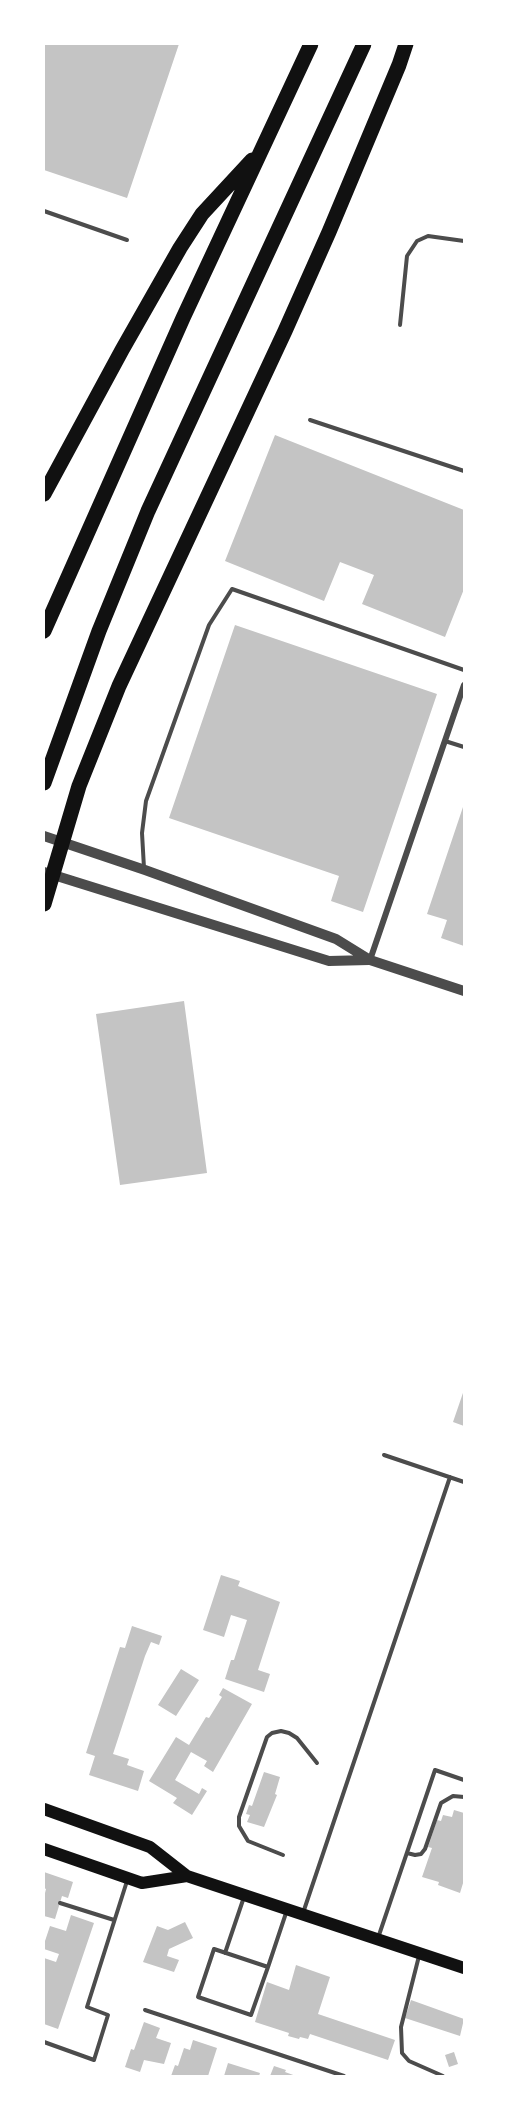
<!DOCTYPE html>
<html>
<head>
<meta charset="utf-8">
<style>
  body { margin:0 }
  #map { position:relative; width:508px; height:2120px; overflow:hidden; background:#fff; font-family:Signika,sans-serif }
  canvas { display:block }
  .frame { position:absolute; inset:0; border:45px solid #fff; pointer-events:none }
</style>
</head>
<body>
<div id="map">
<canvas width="508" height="2120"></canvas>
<div class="frame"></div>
</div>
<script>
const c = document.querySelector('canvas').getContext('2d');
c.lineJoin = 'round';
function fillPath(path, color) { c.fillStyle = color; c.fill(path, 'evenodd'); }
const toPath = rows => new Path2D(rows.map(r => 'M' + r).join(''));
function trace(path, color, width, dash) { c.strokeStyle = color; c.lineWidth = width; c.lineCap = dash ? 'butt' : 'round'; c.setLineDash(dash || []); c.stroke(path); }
const building = toPath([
  [44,44,179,44,127,198,44,170],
  [275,435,464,510,464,589,445,637,362,604,374,575,340,562,324,601,225,561],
  [235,625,437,694,363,912,331,901,339,876,169,818],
  [464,804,464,946,441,938,447,920,427,914],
  [184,1001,207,1173,120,1185,96,1014],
  [464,1390,464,1426,453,1422],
  [221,1575,240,1581,238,1586,280,1602,258,1670,270,1674,264,1692,225,1679,231,1660,234,1660,247,1620,231,1615,224,1637,203,1630],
  [132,1626,162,1636,159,1645,151,1642,145,1656,113,1754,129,1759,127,1765,144,1771,138,1791,89,1775,95,1756,86,1753,120,1647,125,1648],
  [181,1669,199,1680,176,1716,158,1705],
  [223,1688,252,1704,213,1772,204,1766,207,1761,191,1752,175,1780,199,1794,202,1788,207,1791,192,1815,173,1803,177,1798,149,1781,176,1737,189,1745,206,1717,209,1718,222,1697,219,1695],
  [264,1772,280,1777,275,1794,277,1795,264,1827,247,1822,250,1815,246,1814,249,1805,252,1806],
  [454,1810,464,1813,464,1880,460,1893,438,1885,439,1882,422,1877,432,1848,428,1847,437,1820,441,1821,443,1815,452,1817],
  [44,1872,73,1882,68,1898,62,1896,55,1919,44,1916,44,1897,46,1889,44,1888],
  [71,1915,94,1923,58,2029,44,2024,44,1958,56,1962,59,1954,44,1949,44,1944,50,1926,66,1931],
  [185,1922,193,1938,169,1949,167,1956,179,1960,174,1972,143,1962,157,1926,168,1930],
  [296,1965,330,1977,318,2014,395,2040,388,2060,310,2034,308,2039,300,2037,299,2039,288,2036,289,2033,255,2022,267,1982,289,1990],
  [411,2000,464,2019,460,2036,405,2018],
  [144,2022,160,2028,156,2038,171,2043,164,2064,144,2060,140,2072,125,2067,131,2049,134,2050],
  [193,2040,217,2048,208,2076,171,2076,175,2065,178,2066,184,2048,190,2050],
  [454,2052,458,2064,449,2067,445,2055],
  [228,2063,260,2073,259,2076,224,2076],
  [274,2066,286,2070,285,2072,296,2076,270,2076]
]);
const service = toPath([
  [44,211,127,240],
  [400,325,407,256,417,241,428,236,464,241],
  [310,420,464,471],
  [445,741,464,747],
  [144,868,142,833,146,801,209,625,232,589,464,670],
  [384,1455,464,1482],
  [407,1853,415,1855,421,1854,425,1849,441,1803,453,1796,464,1797],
  [283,1855,248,1841,239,1826,239,1817,267,1737,272,1733,281,1731,289,1733,297,1738,317,1763],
  [60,1903,114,1920],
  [303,1913,450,1477],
  [378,1938,435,1770,464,1780],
  [225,1953,244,1897],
  [419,1956,401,2027,402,2053,409,2061,443,2076],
  [268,1967,251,2015,198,1997,214,1949,268,1967,287,1910],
  [145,2010,344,2076],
  [44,2042,94,2060,108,2015,87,2007,127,1881]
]);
const minor = toPath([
  [370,960,464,685]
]);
const tertiary = toPath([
  [44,836,145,870,336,939,370,960,464,991],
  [44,872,329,961,369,960]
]);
const primary = toPath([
  [44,1809,150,1847,187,1876,464,1968],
  [44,1849,142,1883,187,1876]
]);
const motorway = toPath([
  [44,494,122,350,180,248,202,214,252,160],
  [44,631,183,318,311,44],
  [44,783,99,631,148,511,364,44],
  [44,904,79,786,119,686,285,331,329,232,399,65,406,44]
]);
fillPath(building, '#c4c4c4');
trace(service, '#4c4c4c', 4);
trace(minor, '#4c4c4c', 6);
trace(tertiary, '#4c4c4c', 10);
trace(primary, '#111', 12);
trace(motorway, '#111', 15);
</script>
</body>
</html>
